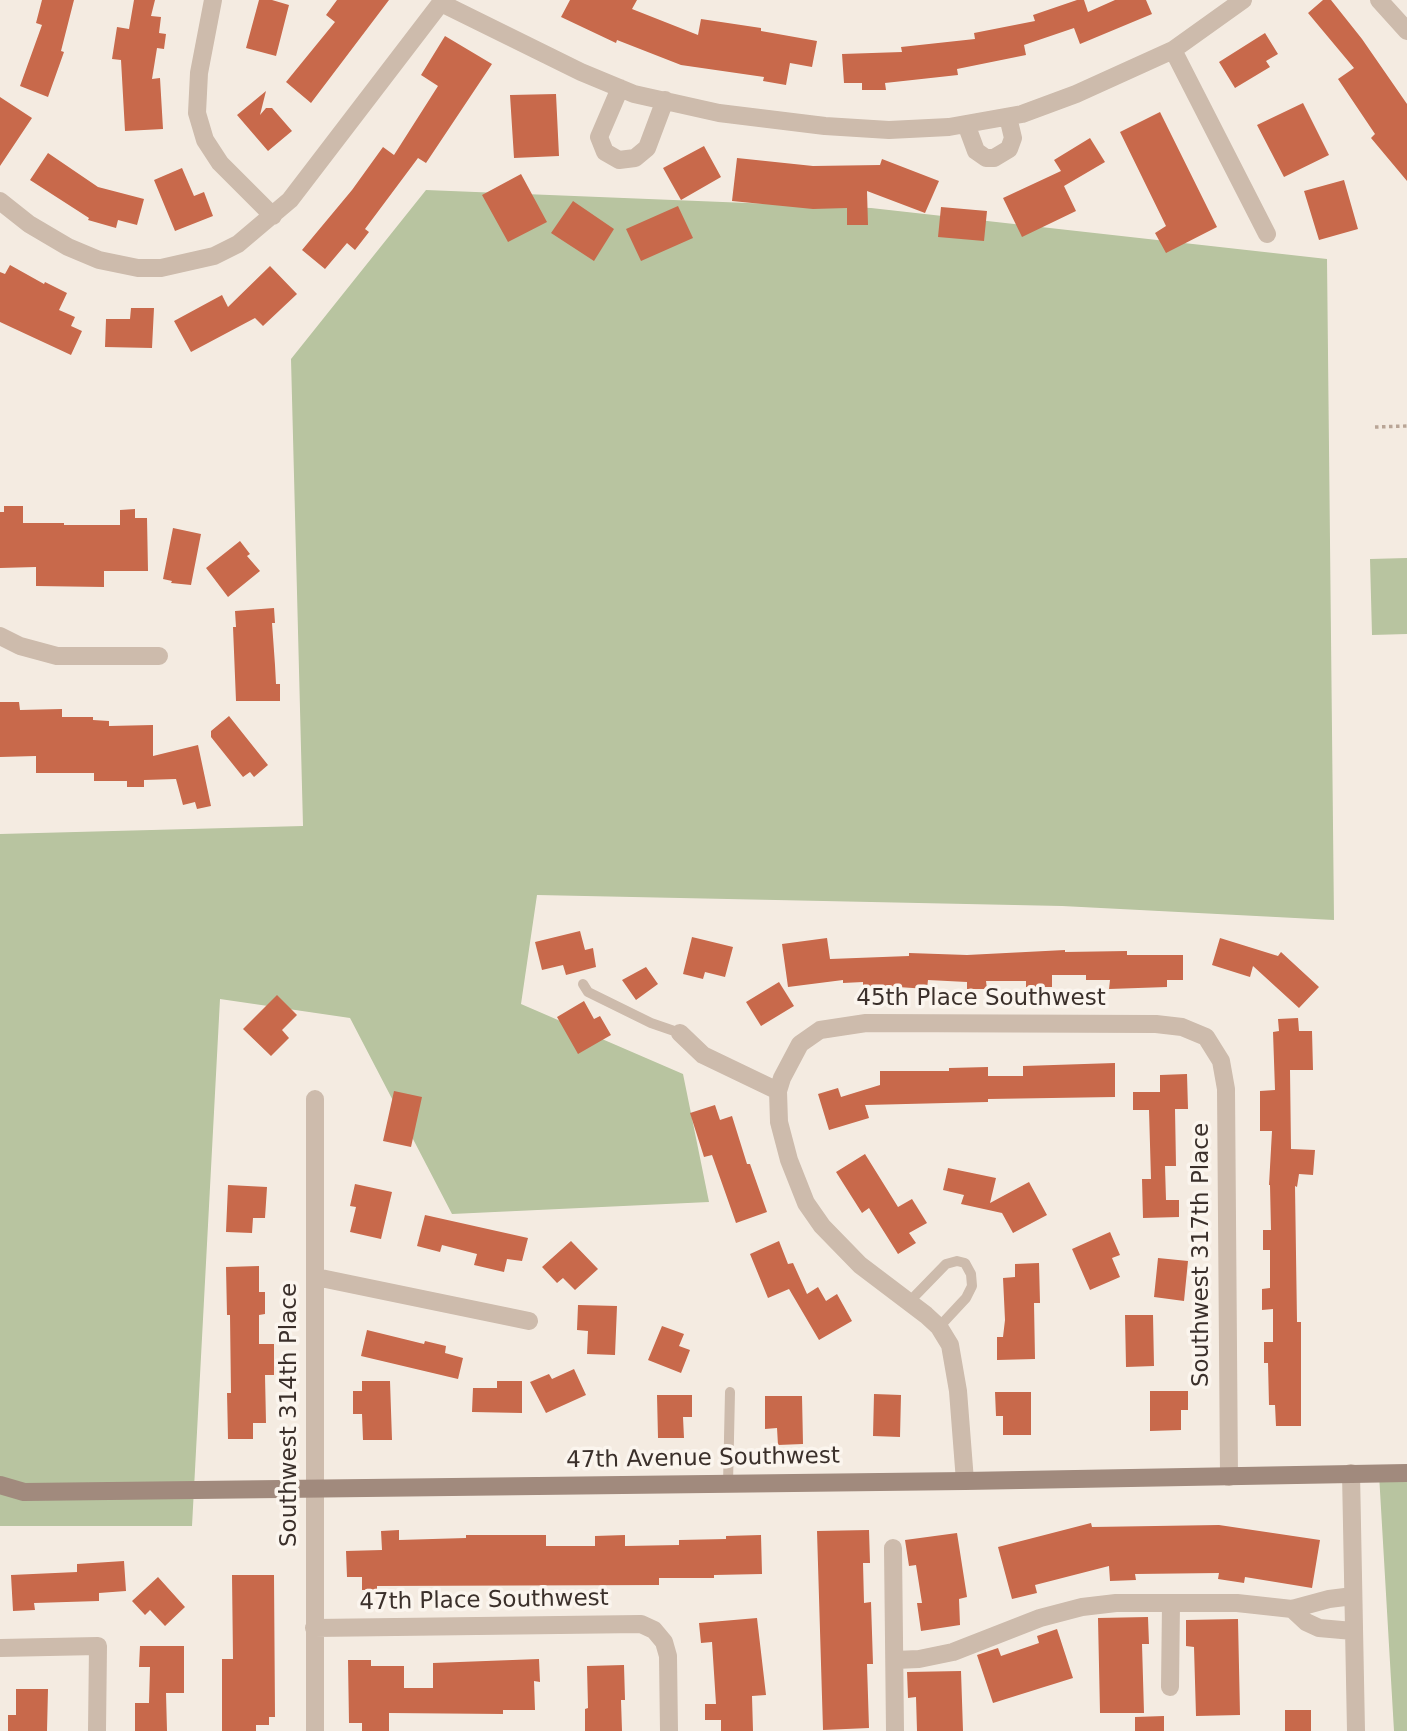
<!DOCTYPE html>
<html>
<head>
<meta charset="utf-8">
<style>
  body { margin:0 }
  canvas { display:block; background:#f4ebe1 }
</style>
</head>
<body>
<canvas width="1407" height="1731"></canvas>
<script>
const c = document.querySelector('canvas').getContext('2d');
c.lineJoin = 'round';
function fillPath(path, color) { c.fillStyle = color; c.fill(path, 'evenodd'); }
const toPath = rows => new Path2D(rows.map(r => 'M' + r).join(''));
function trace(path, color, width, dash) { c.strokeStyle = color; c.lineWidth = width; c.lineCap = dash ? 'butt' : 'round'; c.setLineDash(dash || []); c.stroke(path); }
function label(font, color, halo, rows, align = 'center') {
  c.font = font + ' "DejaVu Sans",sans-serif'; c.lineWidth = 7; c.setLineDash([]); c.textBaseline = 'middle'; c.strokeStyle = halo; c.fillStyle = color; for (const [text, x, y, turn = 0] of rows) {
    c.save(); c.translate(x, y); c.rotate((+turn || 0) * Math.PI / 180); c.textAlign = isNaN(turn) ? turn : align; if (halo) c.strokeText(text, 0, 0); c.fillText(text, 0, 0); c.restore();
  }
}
const green = toPath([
  [426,190,871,208,1327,259,1334,920,1062,906,537,895,521,1004,683,1074,709,1202,452,1214,350,1018,220,999,192,1526,0,1526,0,834,303,826,291,359],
  [1407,558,1407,634,1372,635,1370,559],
  [1379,1474,1407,1474,1407,1731,1394,1731]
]);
const building = toPath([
  [42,0,74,0,61,51,64,52,48,97,20,86,42,25,36,23],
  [134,0,155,0,151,16,161,17,159,33,166,34,164,49,157,48,152,79,160,78,163,129,125,131,121,60,112,59,117,27,129,29],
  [259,0,272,0,289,5,276,56,246,48],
  [337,0,389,0,311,103,286,82,335,22,326,15],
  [570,0,637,0,632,9,698,35,701,19,761,28,761,31,817,41,812,67,790,63,786,85,763,81,764,77,681,65,617,40,616,43,561,17],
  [1077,0,1084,0,1088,12,1115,0,1146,0,1152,14,1080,44,1074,28,1024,45,1026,55,957,69,958,75,885,83,886,90,862,90,862,83,844,83,842,54,902,52,901,47,975,39,974,33,1035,21,1033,15],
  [1323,0,1331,0,1362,39,1407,104,1407,181,1371,138,1375,134,1338,79,1354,68,1308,13],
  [1265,33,1278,54,1266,61,1270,67,1235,88,1219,62],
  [445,36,492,64,426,163,418,158,365,229,369,232,355,250,347,243,325,269,302,250,352,190,383,147,394,155,438,86,421,75],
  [266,91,260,115,266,108,272,108,292,131,268,151,237,115],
  [556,94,559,156,514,158,510,95],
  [0,97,32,118,0,166],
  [1303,103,1329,155,1284,177,1257,125],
  [1160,112,1217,227,1166,253,1155,233,1166,226,1120,132],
  [1090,138,1105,162,1064,186,1076,211,1022,237,1003,198,1061,171,1054,160],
  [704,146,721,177,681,200,663,168],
  [48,153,98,187,144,199,137,225,118,220,116,228,88,220,89,218,30,180],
  [737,158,813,166,880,165,882,159,939,181,925,213,867,191,868,225,847,225,847,208,813,209,732,201],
  [182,168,194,196,204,192,213,216,175,231,154,180],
  [521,174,547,222,508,242,482,195],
  [1344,180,1358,229,1319,240,1304,191],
  [573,201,614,229,594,261,551,233],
  [678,206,693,238,641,261,626,229],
  [941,207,987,211,984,241,938,237],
  [10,265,44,284,45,282,67,293,59,310,75,317,71,326,82,331,71,355,0,322,0,272,5,274],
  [270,266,297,294,263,326,255,318,191,352,174,321,222,295,228,307],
  [131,308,154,308,152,348,105,347,106,319,130,319],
  [4,506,23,506,23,523,64,523,64,525,120,525,120,510,135,509,135,518,147,518,148,571,104,571,104,587,36,586,36,567,0,568,0,512,4,512],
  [173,528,201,534,191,585,171,583,172,581,163,579],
  [240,541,250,554,247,556,260,571,228,597,206,568],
  [274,608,275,623,272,623,275,665,276,684,280,684,280,701,236,701,233,627,236,627,235,611],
  [0,702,19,702,20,710,62,709,62,717,93,717,93,720,109,721,109,726,153,725,153,756,198,745,211,806,197,809,195,802,183,805,176,779,144,780,144,787,127,787,127,781,94,781,94,773,36,773,36,756,0,757],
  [229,716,268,765,254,777,250,772,243,777,211,737,211,731],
  [580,931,585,950,593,948,596,967,566,975,563,965,542,970,535,942],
  [692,937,733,947,725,977,705,972,703,979,683,974],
  [827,938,830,959,909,956,909,953,967,955,1065,950,1065,952,1127,951,1127,955,1183,955,1183,980,1167,980,1167,987,1109,989,1110,980,1086,980,1086,975,1052,975,1052,987,1026,987,1026,981,986,981,987,989,967,989,967,982,928,980,927,989,884,986,884,988,863,989,863,982,843,983,843,980,788,987,782,944],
  [1220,938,1278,956,1281,952,1319,987,1299,1008,1253,966,1250,977,1212,965],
  [646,967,658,984,636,1000,622,980],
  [779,982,794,1006,761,1026,746,1002],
  [277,995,297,1015,282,1030,289,1038,271,1056,243,1029],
  [584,1001,594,1019,600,1016,611,1035,578,1054,557,1017],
  [1298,1018,1299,1031,1312,1031,1313,1070,1290,1070,1291,1149,1315,1150,1313,1175,1299,1174,1297,1187,1295,1186,1297,1322,1301,1322,1301,1426,1276,1426,1275,1405,1269,1405,1268,1363,1264,1363,1264,1342,1273,1342,1273,1309,1262,1310,1262,1289,1270,1288,1270,1250,1263,1250,1263,1230,1271,1230,1270,1185,1269,1185,1272,1131,1260,1131,1260,1091,1275,1090,1273,1032,1279,1031,1278,1019],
  [1115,1063,1115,1097,988,1099,988,1102,865,1105,869,1118,829,1130,818,1094,838,1088,841,1097,880,1085,880,1071,949,1071,949,1068,988,1067,988,1076,1023,1076,1023,1066],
  [1187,1074,1188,1109,1175,1109,1176,1166,1165,1166,1166,1200,1179,1200,1179,1217,1143,1218,1142,1179,1151,1179,1149,1110,1133,1110,1133,1092,1160,1092,1160,1075],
  [394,1091,422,1097,411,1147,383,1141],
  [715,1105,720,1120,732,1116,747,1164,750,1164,767,1212,736,1223,712,1155,704,1157,690,1113],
  [865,1154,898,1207,912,1199,927,1223,909,1233,916,1243,898,1254,869,1208,862,1213,836,1172],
  [948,1168,996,1178,990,1203,1029,1182,1047,1215,1013,1233,1002,1213,961,1204,964,1195,943,1190],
  [355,1184,392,1192,381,1239,350,1232,356,1207,350,1206],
  [228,1185,267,1187,265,1218,253,1218,252,1233,226,1232],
  [425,1215,528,1238,522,1261,507,1259,504,1272,474,1265,477,1254,442,1245,440,1252,417,1246],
  [1110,1232,1120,1255,1112,1258,1120,1277,1090,1290,1072,1249],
  [571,1241,598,1269,575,1290,563,1278,557,1283,542,1267],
  [779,1241,788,1264,793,1263,807,1294,818,1287,826,1301,837,1294,852,1321,819,1340,789,1289,768,1298,750,1254],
  [1158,1258,1188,1261,1184,1301,1154,1297],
  [1039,1263,1040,1303,1034,1303,1035,1359,997,1360,997,1337,1003,1337,1005,1320,1003,1278,1015,1277,1015,1264],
  [259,1266,259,1292,265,1292,265,1314,259,1315,259,1344,274,1344,274,1375,265,1375,266,1423,253,1423,253,1439,228,1439,227,1393,231,1393,230,1315,227,1315,226,1267],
  [578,1305,617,1306,615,1355,587,1354,588,1331,577,1330],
  [1125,1315,1153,1315,1154,1366,1126,1367],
  [662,1326,684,1334,679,1346,690,1350,681,1373,648,1360],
  [367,1330,424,1344,425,1341,446,1346,445,1353,463,1358,458,1379,361,1356],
  [574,1369,586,1395,546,1413,530,1382,549,1374,552,1379],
  [362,1381,390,1381,392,1440,363,1440,362,1414,353,1414,353,1391,362,1391],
  [497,1381,522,1381,522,1413,472,1412,473,1388,497,1388],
  [1150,1391,1188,1391,1188,1410,1181,1410,1181,1430,1150,1431],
  [995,1392,1031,1392,1031,1435,1003,1435,1003,1416,996,1416],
  [874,1394,901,1395,900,1437,873,1436],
  [657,1395,692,1395,692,1417,683,1417,684,1438,658,1438],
  [765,1396,802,1396,803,1444,778,1445,777,1428,765,1429],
  [1091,1523,1092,1527,1219,1525,1320,1540,1312,1588,1245,1577,1244,1583,1218,1579,1219,1573,1135,1574,1136,1580,1110,1581,1109,1566,1035,1585,1037,1593,1012,1599,998,1547],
  [399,1530,399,1540,466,1538,466,1535,546,1535,546,1546,595,1546,595,1536,625,1535,625,1546,679,1545,679,1540,726,1539,726,1536,761,1535,762,1574,714,1575,714,1578,659,1578,659,1585,377,1586,377,1590,362,1590,362,1577,347,1577,346,1551,382,1550,381,1531],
  [869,1530,870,1563,863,1563,864,1603,871,1602,873,1664,867,1664,869,1728,823,1730,817,1531],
  [957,1533,967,1597,959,1599,960,1625,921,1631,917,1603,922,1603,916,1565,909,1566,905,1540],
  [124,1561,126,1591,99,1593,99,1601,34,1603,35,1610,13,1611,11,1575,77,1572,77,1564],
  [232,1575,274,1575,275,1717,269,1717,269,1725,256,1725,256,1731,222,1731,222,1659,233,1659],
  [158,1577,185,1607,165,1626,150,1610,145,1615,132,1601],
  [1148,1617,1149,1644,1142,1644,1144,1713,1100,1713,1098,1618],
  [757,1618,766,1695,752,1696,753,1731,721,1731,721,1720,705,1720,705,1704,716,1704,712,1642,701,1643,699,1623],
  [1238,1619,1240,1715,1196,1716,1194,1647,1186,1646,1186,1620],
  [1057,1629,1073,1678,993,1703,977,1655,998,1648,1001,1656,1039,1643,1037,1636],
  [140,1646,184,1646,184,1693,166,1693,167,1731,135,1731,135,1703,149,1703,150,1667,139,1667],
  [539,1659,540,1682,534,1681,535,1710,503,1710,503,1714,389,1713,389,1731,362,1731,362,1723,349,1723,348,1660,371,1660,371,1666,404,1666,404,1688,433,1688,433,1663],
  [624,1665,625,1700,621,1700,622,1731,585,1731,585,1709,588,1708,587,1666],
  [961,1671,963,1731,917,1731,916,1697,908,1698,907,1672],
  [16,1689,48,1689,47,1731,8,1731,8,1715,16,1715],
  [1285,1710,1311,1710,1311,1731,1285,1731],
  [1164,1716,1164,1731,1135,1731,1135,1717]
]);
const path = toPath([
  [1375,427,1407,426]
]);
const lane = toPath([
  [583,984,588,992,651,1023,680,1033],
  [910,1301,946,1264,957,1261,965,1263,971,1274,972,1286,966,1298,939,1327],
  [728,1484,730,1392]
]);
const street = toPath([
  [213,0,199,73,197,113,205,140,220,163,273,216],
  [1379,0,1407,31],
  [441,3,581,72,634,94,719,113,825,126,889,130,949,127,1022,114,1076,94,1173,50,1243,0],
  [1173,50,1267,234],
  [620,88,599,137,605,152,619,160,635,158,647,148,665,100],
  [966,124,976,151,986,158,994,158,1009,149,1013,138,1008,117],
  [0,201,29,224,68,247,99,260,138,268,161,268,214,256,238,244,290,200,443,0],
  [0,636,20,646,57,656,159,656],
  [680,1033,703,1055,778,1091],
  [315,1099,315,1731],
  [316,1277,529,1321],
  [1351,1473,1356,1731],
  [965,1481,958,1391,950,1345,939,1327,926,1315,860,1265,822,1226,806,1203,789,1160,779,1122,778,1091,782,1078,800,1044,820,1030,866,1023,1156,1024,1182,1027,1206,1037,1221,1061,1226,1089,1229,1477],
  [893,1548,895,1731],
  [1292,1609,1306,1622,1319,1628,1353,1631],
  [314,1628,641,1624,654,1630,664,1642,668,1656,669,1731],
  [0,1648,98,1646,97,1731],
  [895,1660,919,1659,953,1652,1040,1618,1082,1607,1116,1603,1237,1603,1292,1609,1329,1599,1353,1596],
  [1170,1687,1171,1603]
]);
const secondary = toPath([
  [0,1485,24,1492,965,1481,1407,1473]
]);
const streetNames = [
  ["45th Place Southwest",981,999],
  ["Southwest 317th Place",1202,1255,-90],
  ["Southwest 314th Place",290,1415,-90],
  ["47th Avenue Southwest",703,1459,-1],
  ["47th Place Southwest",484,1601,-1]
];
fillPath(green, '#b8c4a0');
fillPath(building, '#c8694b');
trace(path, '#b9a596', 3.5, [3.5, 3.5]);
trace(lane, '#cdbbac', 10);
trace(street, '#cdbbac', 18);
trace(secondary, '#a18a7d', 18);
label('23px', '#3b302b', '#fbf5ee', streetNames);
</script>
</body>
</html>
